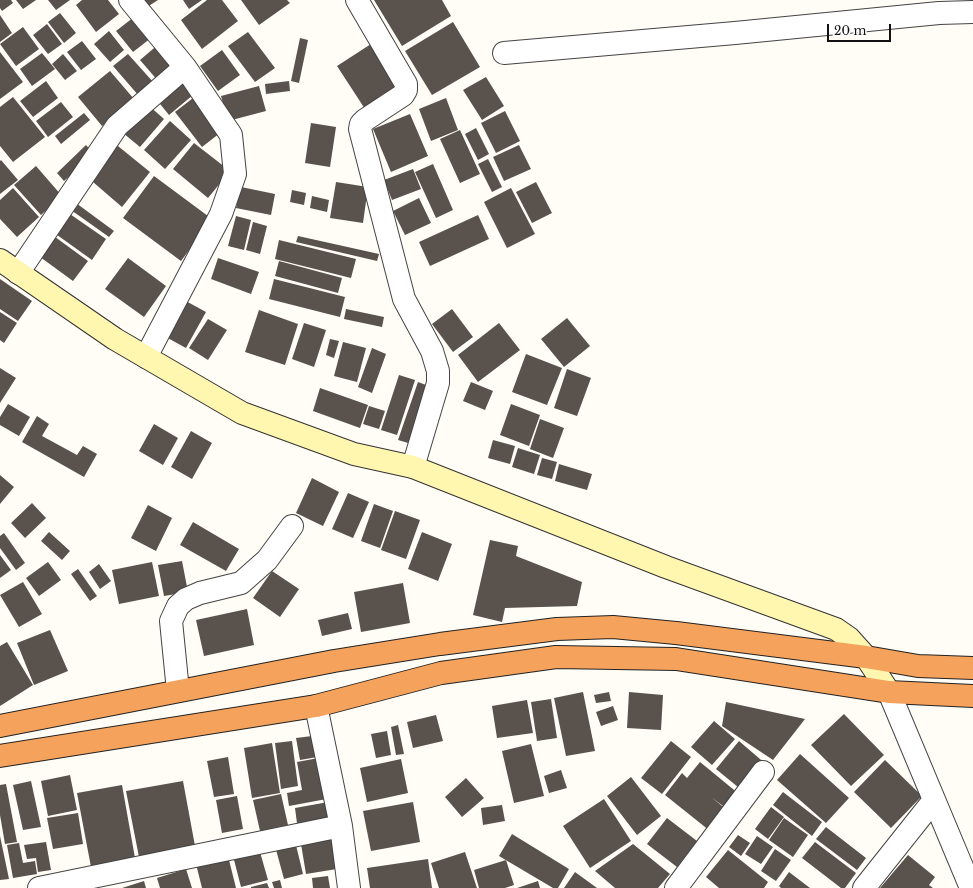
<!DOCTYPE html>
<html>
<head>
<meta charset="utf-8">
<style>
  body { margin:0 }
  #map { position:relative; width:973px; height:888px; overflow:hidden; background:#fffdf5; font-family:"Libre Baskerville",serif }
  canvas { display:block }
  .scale { position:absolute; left:827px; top:24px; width:64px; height:18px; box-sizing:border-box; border:2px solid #111; border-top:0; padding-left:5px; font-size:12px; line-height:14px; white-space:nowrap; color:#111; -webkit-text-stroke:3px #fff; paint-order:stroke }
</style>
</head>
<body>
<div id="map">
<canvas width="973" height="888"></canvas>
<div class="scale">20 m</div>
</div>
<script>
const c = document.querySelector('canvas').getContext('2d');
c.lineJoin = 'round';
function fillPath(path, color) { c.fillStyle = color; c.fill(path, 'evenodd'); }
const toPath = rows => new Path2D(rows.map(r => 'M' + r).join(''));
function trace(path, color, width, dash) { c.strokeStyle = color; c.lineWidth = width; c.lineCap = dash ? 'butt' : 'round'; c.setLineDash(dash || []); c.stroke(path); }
const building = toPath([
  [0,0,11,0,13,3,2,11,0,8],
  [16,0,36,0,23,9],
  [48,0,70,0,56,10],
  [82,0,108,0,119,14,96,32,76,5],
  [138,0,158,0,144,9],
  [183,0,202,0,189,9],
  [207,0,222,0,238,21,202,49,181,20],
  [241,0,287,0,290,3,259,25],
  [374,0,442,0,451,16,402,46],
  [60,13,76,33,64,43,48,22],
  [0,15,12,33,0,42],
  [134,17,151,38,133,52,116,31],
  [453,22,480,67,432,95,405,51],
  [47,24,62,44,48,54,33,35],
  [23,27,39,49,16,66,0,44],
  [109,31,124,50,110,62,94,44],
  [248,32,275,68,255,82,228,46],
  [300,38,308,40,299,83,291,81],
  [82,41,96,59,81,70,67,52],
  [160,43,179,66,159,82,140,60],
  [371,44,399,87,365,109,337,66],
  [222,50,240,75,218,91,200,66],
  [0,52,23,82,0,99],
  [42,53,55,69,32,86,20,69],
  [63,54,77,71,65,80,52,64],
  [128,54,154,83,139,96,113,66],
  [110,71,134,99,102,126,78,97],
  [486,77,504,106,482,120,463,90],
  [180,79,193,95,169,115,156,99],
  [46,81,58,98,33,117,20,101],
  [289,81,290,91,266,94,265,84],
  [259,86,266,111,228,121,221,96],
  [13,97,45,137,13,162,0,146,0,107],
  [193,98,220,133,202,147,175,112],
  [446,98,458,130,431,141,419,109],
  [61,102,73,117,48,137,36,121],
  [147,104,164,119,140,147,123,133],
  [505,111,520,141,496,153,481,123],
  [84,113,90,120,61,144,55,136],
  [410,114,428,156,391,172,373,129],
  [170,121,191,140,165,169,144,150],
  [311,123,336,127,330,167,305,163],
  [476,128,489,154,478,160,465,134],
  [460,130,480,174,460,183,440,139],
  [113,142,150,172,122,207,86,176],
  [194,143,230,171,208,198,173,169],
  [86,145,94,154,64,181,57,173],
  [519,145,531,169,504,181,493,157],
  [488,159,502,187,492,192,478,164],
  [1,160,18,180,0,194,0,161],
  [433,164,453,210,436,218,415,172],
  [36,166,62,196,41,215,14,185],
  [413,169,421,189,392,200,384,180],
  [154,176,212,219,181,261,123,218],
  [336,182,368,187,363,223,330,218],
  [536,182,552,213,532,223,516,192],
  [241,187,275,194,271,215,236,208],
  [13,188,39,217,17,237,0,219,0,200],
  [511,188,535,234,507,248,484,202],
  [292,190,306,193,304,205,290,202],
  [312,196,329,200,327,212,310,208],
  [419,198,431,223,405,235,393,211],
  [76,203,114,231,109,237,71,210],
  [67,212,106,239,92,260,53,232],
  [478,215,489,239,430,266,419,242],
  [236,216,251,220,244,250,228,246],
  [253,222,267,226,260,254,246,250],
  [51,234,88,261,73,281,36,254],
  [298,236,379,254,377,261,296,242],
  [279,240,356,259,351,278,275,259],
  [128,258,166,286,144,317,105,289],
  [218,258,259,272,251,294,211,279],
  [279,261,342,278,338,293,275,276],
  [0,279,32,301,18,321,0,309],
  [274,279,345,297,340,317,269,299],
  [184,300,206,312,186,348,164,336],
  [346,309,384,317,382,327,344,319],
  [452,309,473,337,453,352,432,324],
  [259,310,298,324,285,365,245,352],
  [0,312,17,323,4,343,0,340],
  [567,318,590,346,564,367,541,339],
  [208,319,227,330,208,360,189,348],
  [304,323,326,330,314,367,292,359],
  [499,323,520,350,478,382,458,355],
  [330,339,339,341,334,358,326,355],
  [343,342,366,348,357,382,334,376],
  [372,348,386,354,372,393,358,387],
  [526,354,562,368,547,405,512,392],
  [0,368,16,378,0,403],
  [567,369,591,378,577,416,554,408],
  [399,375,415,380,397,435,381,430],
  [418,382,434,388,415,445,398,440],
  [471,382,493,391,485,410,463,401],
  [320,388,368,405,360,428,313,411],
  [8,404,30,417,19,436,0,425,0,417],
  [511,404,540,415,529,446,500,435],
  [369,406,385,411,379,429,363,424],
  [37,416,49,424,42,436,77,455,83,446,97,454,84,477,22,442],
  [540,419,564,428,553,458,530,449],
  [154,424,178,438,163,465,139,451],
  [191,431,212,443,192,479,171,467],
  [493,440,515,446,510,464,488,458],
  [518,448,540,455,534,474,512,467],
  [542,458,557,462,552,479,537,475],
  [559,464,592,474,587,490,555,481],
  [0,475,14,487,0,504],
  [312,478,339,492,323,526,296,513],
  [348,493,369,502,353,538,332,529],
  [32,503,46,518,25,538,11,523],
  [374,504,393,511,380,548,361,541],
  [148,505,172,518,156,551,131,538],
  [395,511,420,520,406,559,381,550],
  [193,522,239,549,226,571,180,545],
  [49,532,70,551,62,560,41,541],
  [422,532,452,544,438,581,408,569],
  [4,533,25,563,16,570,0,548,0,536],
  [490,540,518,546,516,556,582,582,577,606,505,608,502,622,473,615],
  [0,555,11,570,0,578],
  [182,561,188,592,164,596,158,565],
  [48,562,61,580,39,596,26,578],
  [152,562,159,596,119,604,112,570],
  [99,564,111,581,100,589,89,572],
  [78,569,97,596,90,601,71,574],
  [272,571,299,589,280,617,253,598],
  [23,582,42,614,19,627,0,595],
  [403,583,410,623,361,632,354,592],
  [247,609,254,645,204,656,196,620],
  [348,613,352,629,322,636,318,620],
  [50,630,68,671,34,685,17,643],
  [7,642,33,685,0,706,0,646],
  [583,692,595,751,566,756,554,698],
  [609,692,611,701,596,703,594,695],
  [629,692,663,695,661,730,627,728],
  [551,699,557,738,537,741,531,702],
  [527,700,533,733,497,738,492,706],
  [726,702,805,719,773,760,722,726],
  [613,706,618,720,601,726,596,712],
  [844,714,884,755,851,786,811,745],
  [436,715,443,741,413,748,407,722],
  [714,721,735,739,712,765,691,747],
  [398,725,404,754,396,755,391,727],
  [387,731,391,755,376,758,371,734],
  [320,735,323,756,300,760,296,738],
  [292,741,298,786,281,789,275,743],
  [671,741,691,757,662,794,641,778],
  [739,741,767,765,744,792,716,769],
  [272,743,280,793,252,798,244,748],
  [531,744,544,796,514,803,502,751],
  [800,754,849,798,826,823,777,780],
  [228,757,234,794,214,797,207,761],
  [324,757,332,798,289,806,287,793,302,790,297,762],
  [401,759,408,793,367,802,360,768],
  [885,760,922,796,891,828,854,792],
  [700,762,739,794,727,809,711,797,727,810,710,831,665,795,682,773,687,778],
  [561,770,567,788,549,793,544,776],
  [70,775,77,810,48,816,41,781],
  [631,777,661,816,637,835,607,796],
  [466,778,484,798,462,817,445,797],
  [31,781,41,827,23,830,13,785],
  [183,781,195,846,139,857,126,791],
  [6,784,17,842,5,844,0,815,0,785],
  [122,785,135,858,91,867,77,793],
  [783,792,822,822,812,836,773,805],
  [281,794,288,825,260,831,253,800],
  [237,796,243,829,222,833,216,800],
  [604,799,631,841,590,868,563,826],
  [334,801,337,825,298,831,295,808],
  [413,802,420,842,371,851,363,811],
  [502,805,505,821,483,825,481,808],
  [771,807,784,817,768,839,755,829],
  [78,813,83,844,53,849,47,818],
  [667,818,697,841,677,867,647,844],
  [784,818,808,835,793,857,769,840],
  [826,827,866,858,857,870,816,839],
  [512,834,569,869,558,888,553,888,499,856],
  [738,835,750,843,741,856,729,847],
  [0,836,9,879,0,880],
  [757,836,773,847,761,864,745,854],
  [338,837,343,868,306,874,301,844],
  [295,841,303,874,284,879,275,846],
  [46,842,51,870,38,872,36,858,27,859,24,845],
  [815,842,856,873,845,888,841,888,802,858],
  [19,843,23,863,35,861,37,874,13,878,7,845],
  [633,844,670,874,658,888,615,888,595,871],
  [258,845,268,880,241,887,232,852],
  [775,849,791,860,776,881,761,871],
  [728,850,768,882,764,888,719,888,706,877],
  [227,852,236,888,202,888,195,860],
  [465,852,477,888,439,888,431,863],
  [908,855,935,877,929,885,933,888,880,888],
  [428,859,432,888,370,888,367,868],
  [506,860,514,885,505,888,479,888,474,870],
  [186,869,192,888,160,888,157,878],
  [575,872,597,888,564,888],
  [789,872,810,888,781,888,779,886],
  [328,876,330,888,313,888,312,878],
  [280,880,282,888,274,888,272,882],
  [144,881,146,888,122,888],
  [538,881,540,888,517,888],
  [267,883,269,888,251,888,251,887]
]);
const street = toPath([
  [130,0,185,67,231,135,235,174,221,214,146,357],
  [357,0,406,84,406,90,403,95,365,120,361,124,360,129,404,299,432,351,438,371,438,383,413,467],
  [504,53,735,33,939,13,973,12],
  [18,273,117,126,185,67],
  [178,691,171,621,178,606,186,599,200,593,241,583,267,560,292,526],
  [889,692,971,888],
  [316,706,341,826,349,888],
  [39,888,341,826],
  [676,888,763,772],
  [864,888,934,800]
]);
const secondary = toPath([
  [0,260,115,339,242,413,354,454,413,467,666,567,836,629,849,638,866,657,889,692]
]);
const highway = toPath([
  [0,726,334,661,440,644,557,629,613,627,676,633,866,657,918,666,973,668],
  [0,756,316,706,441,673,556,657,676,659,889,692,973,696]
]);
fillPath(building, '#5a524d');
trace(street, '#444', 24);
trace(secondary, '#333', 24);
trace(highway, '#222', 24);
trace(street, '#fff', 22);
trace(secondary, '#fff6b0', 22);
trace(highway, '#f5a25d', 22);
</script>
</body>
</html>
